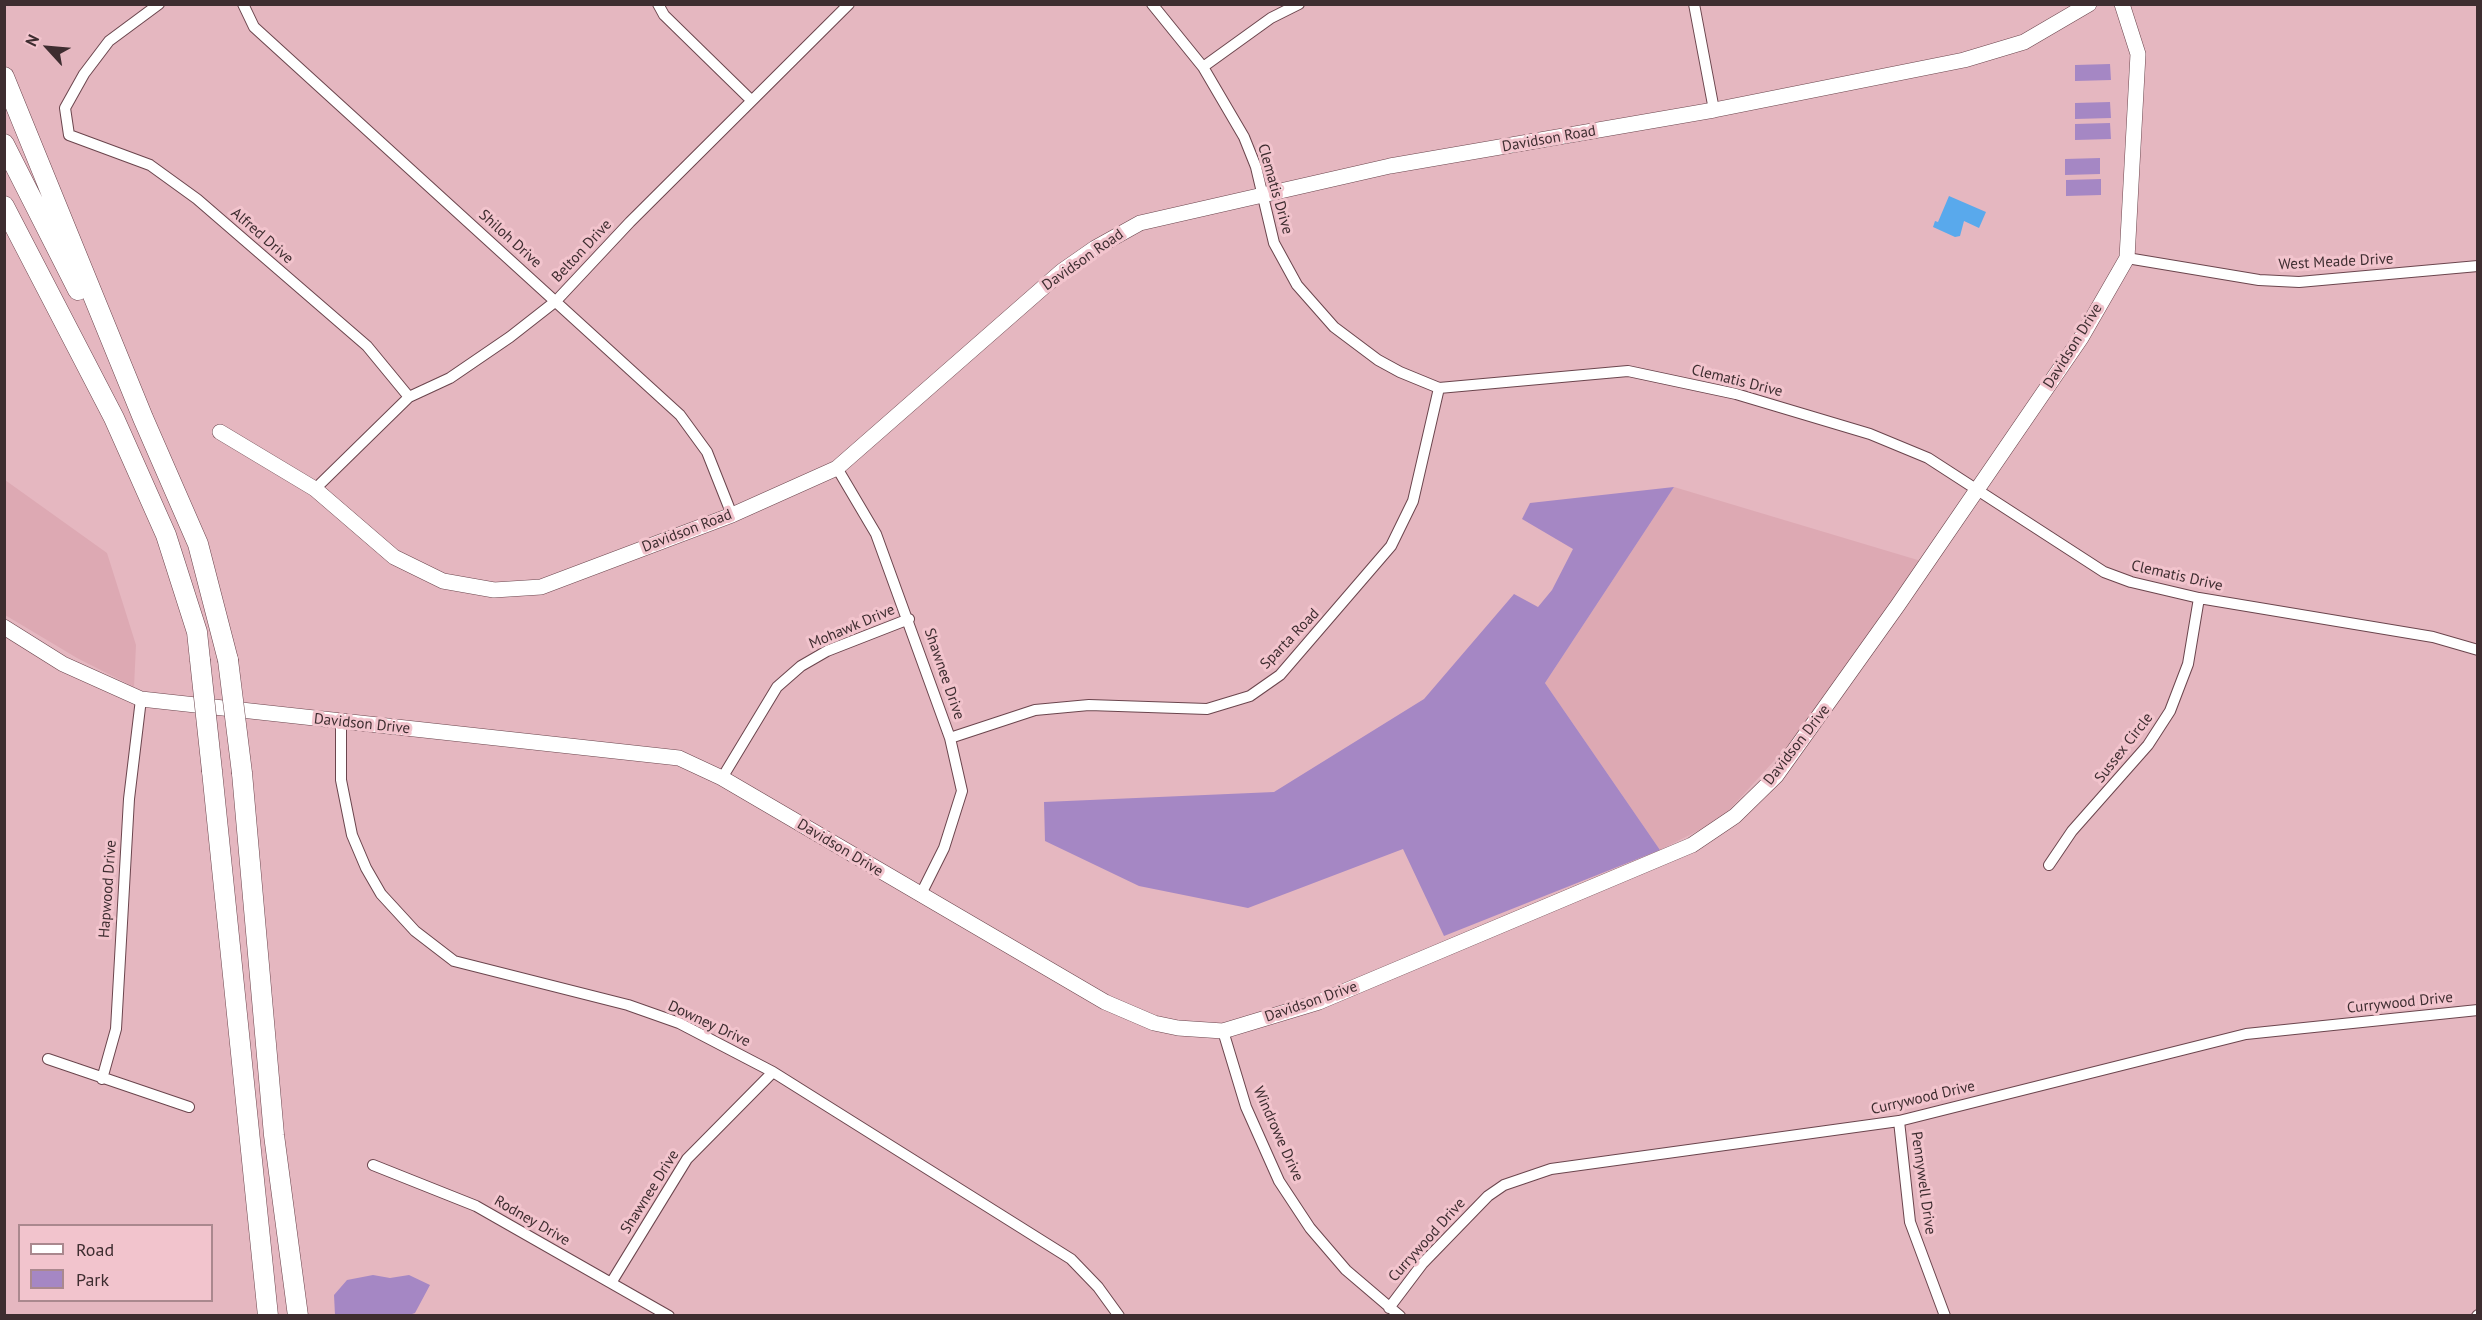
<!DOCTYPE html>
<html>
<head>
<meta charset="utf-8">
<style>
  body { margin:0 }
  #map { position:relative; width:2482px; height:1320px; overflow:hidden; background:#e5b7c0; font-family:"PT Sans",sans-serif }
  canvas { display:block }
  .frame { position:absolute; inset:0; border:6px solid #3e2d30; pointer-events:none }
  .legend { position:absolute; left:18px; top:1224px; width:195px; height:78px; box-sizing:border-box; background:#f2c4cd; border:2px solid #aa888e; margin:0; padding:8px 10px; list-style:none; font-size:18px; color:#3e2d30 }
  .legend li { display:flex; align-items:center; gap:12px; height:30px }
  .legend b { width:30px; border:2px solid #aa888e }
  .north { position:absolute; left:18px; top:18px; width:60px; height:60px; -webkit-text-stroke:4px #f2c4cd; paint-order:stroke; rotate:296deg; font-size:16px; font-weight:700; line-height:24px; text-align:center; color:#3e2d30 }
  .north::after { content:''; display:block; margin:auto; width:21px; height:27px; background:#3e2d30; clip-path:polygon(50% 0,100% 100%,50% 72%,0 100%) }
</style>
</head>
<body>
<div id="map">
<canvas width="2482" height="1320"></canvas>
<div class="frame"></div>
<ul class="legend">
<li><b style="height:8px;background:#fff"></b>Road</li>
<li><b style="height:16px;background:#a587c4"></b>Park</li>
</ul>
<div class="north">N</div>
</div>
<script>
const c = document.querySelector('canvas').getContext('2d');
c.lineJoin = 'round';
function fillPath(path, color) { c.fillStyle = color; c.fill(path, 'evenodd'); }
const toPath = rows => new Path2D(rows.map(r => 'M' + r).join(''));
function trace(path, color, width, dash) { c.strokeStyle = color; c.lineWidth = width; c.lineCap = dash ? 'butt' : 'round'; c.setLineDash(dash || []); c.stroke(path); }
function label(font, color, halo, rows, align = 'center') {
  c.font = font + ' "PT Sans",sans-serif'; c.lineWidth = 6; c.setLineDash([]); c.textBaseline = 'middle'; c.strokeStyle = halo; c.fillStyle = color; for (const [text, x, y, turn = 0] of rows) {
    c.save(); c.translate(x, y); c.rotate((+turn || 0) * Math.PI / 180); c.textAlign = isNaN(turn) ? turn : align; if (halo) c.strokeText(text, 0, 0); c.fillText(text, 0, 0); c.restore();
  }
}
const built = toPath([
  [5,480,107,553,136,645,134,687,77,658,5,615],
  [1674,487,1921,561,1794,739,1721,819,1660,850,1545,683]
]);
const green = toPath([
  [2110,64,2111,80,2075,81,2075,65],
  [2110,102,2111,118,2075,119,2075,103],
  [2110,123,2111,139,2075,140,2075,124],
  [2100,158,2100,174,2065,175,2065,159],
  [2101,179,2101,195,2066,196,2066,180],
  [1674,487,1545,683,1660,850,1444,936,1403,849,1248,908,1139,886,1045,841,1044,802,1274,792,1424,699,1514,594,1538,607,1552,590,1573,549,1522,519,1530,503],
  [373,1275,390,1278,409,1275,430,1285,415,1313,409,1315,335,1315,334,1295,347,1280]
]);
const water = toPath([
  [1949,196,1986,212,1979,228,1964,221,1960,236,1955,237,1933,227,1935,221,1938,222]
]);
const street = toPath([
  [159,4,109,41,84,74,65,108,69,135,150,165,197,199,367,346,409,397],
  [243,4,254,27,680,415,707,452,732,515],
  [658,4,664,15,751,100],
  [1152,4,1203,67,1244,137,1256,167,1274,243,1297,285,1334,327,1378,360,1400,372,1439,388,1628,371,1736,394,1870,434,1928,458,2104,572,2131,582,2199,598,2433,637,2478,650],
  [1694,4,1714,110],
  [1203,67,1271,18,1299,4],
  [2127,258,2259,280,2299,282,2478,266],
  [837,468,876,534,950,738,962,791,944,848,920,896],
  [315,489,409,397,450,378,510,337,556,301,630,222,849,4],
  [341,722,341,780,352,835,366,868,381,894,415,931,454,961,628,1005,679,1023,773,1072,1071,1259,1098,1287,1119,1316],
  [950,738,1035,710,1089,705,1207,709,1250,696,1280,675,1391,546,1413,501,1439,388],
  [722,778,777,687,801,666,827,651,909,619],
  [2049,865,2072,831,2148,745,2170,711,2188,664,2199,598],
  [1223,1031,1246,1107,1279,1181,1310,1228,1346,1270,1400,1316],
  [48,1059,189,1107],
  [102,1079,116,1029,129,799,141,699],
  [1899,1121,1910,1222,1945,1316],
  [373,1165,476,1206,669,1316],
  [611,1283,687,1159,773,1072],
  [1389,1308,1423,1263,1488,1196,1504,1185,1551,1169,1899,1121,2246,1034,2478,1010],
  [2477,1316,2478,1315]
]);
const secondary = toPath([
  [220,432,315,489,394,557,443,581,494,590,541,587,732,515,837,468,1062,271,1095,248,1140,223,1390,166,1714,110,1964,60,2024,42,2089,4],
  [4,627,63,664,141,699,679,758,722,778,1105,1002,1154,1023,1178,1028,1223,1031,1319,1002,1692,845,1735,816,1776,776,1898,605,2081,338,2127,258,2138,54,2122,4]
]);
const highway = toPath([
  [4,77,143,418,198,544,228,660],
  [4,144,78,290],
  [4,206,114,418,166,535,197,632,200,660],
  [212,771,268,1316],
  [242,773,274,1135,298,1316]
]);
const highwayBridge = toPath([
  [200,660,212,771],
  [228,660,242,773]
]);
const streetNames = [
  ["Davidson Road",1549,139,-10],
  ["Clematis Drive",1275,189,74],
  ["Alfred Drive",262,236,41],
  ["Shiloh Drive",510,239,42],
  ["Belton Drive",582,251,-47],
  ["Davidson Road",1083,260,-35],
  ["West Meade Drive",2336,262,-3],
  ["Davidson Drive",2073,346,-58],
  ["Clematis Drive",1737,381,14],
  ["Davidson Road",687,531,-21],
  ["Clematis Drive",2177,576,13],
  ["Mohawk Drive",852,627,-23],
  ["Sparta Road",1290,639,-46],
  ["Shawnee Drive",944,674,71],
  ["Davidson Drive",362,724,6],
  ["Davidson Drive",1797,745,-52],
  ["Sussex Circle",2124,748,-52],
  ["Davidson Drive",840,848,31],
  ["Hapwood Drive",108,889,-86],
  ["Davidson Drive",1311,1002,-19],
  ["Currywood Drive",2400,1003,-6],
  ["Downey Drive",709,1024,25],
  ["Currywood Drive",1923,1098,-13],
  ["Windrowe Drive",1278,1134,66],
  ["Pennywell Drive",1923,1183,82],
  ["Shawnee Drive",650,1192,-58],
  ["Rodney Drive",532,1221,30],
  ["Currywood Drive",1427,1240,-48]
];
fillPath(built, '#dda9b3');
fillPath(green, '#a587c4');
fillPath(water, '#59a9ec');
trace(street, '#6b454d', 12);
trace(secondary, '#6b454d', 16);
trace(highway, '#6b454d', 21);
trace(street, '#fff', 10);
trace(secondary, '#fff', 15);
trace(highway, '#fff', 20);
trace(highwayBridge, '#6b454d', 21, []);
trace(highwayBridge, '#fff', 20);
label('15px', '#3e2d30', '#f2c4cd', streetNames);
</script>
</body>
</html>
